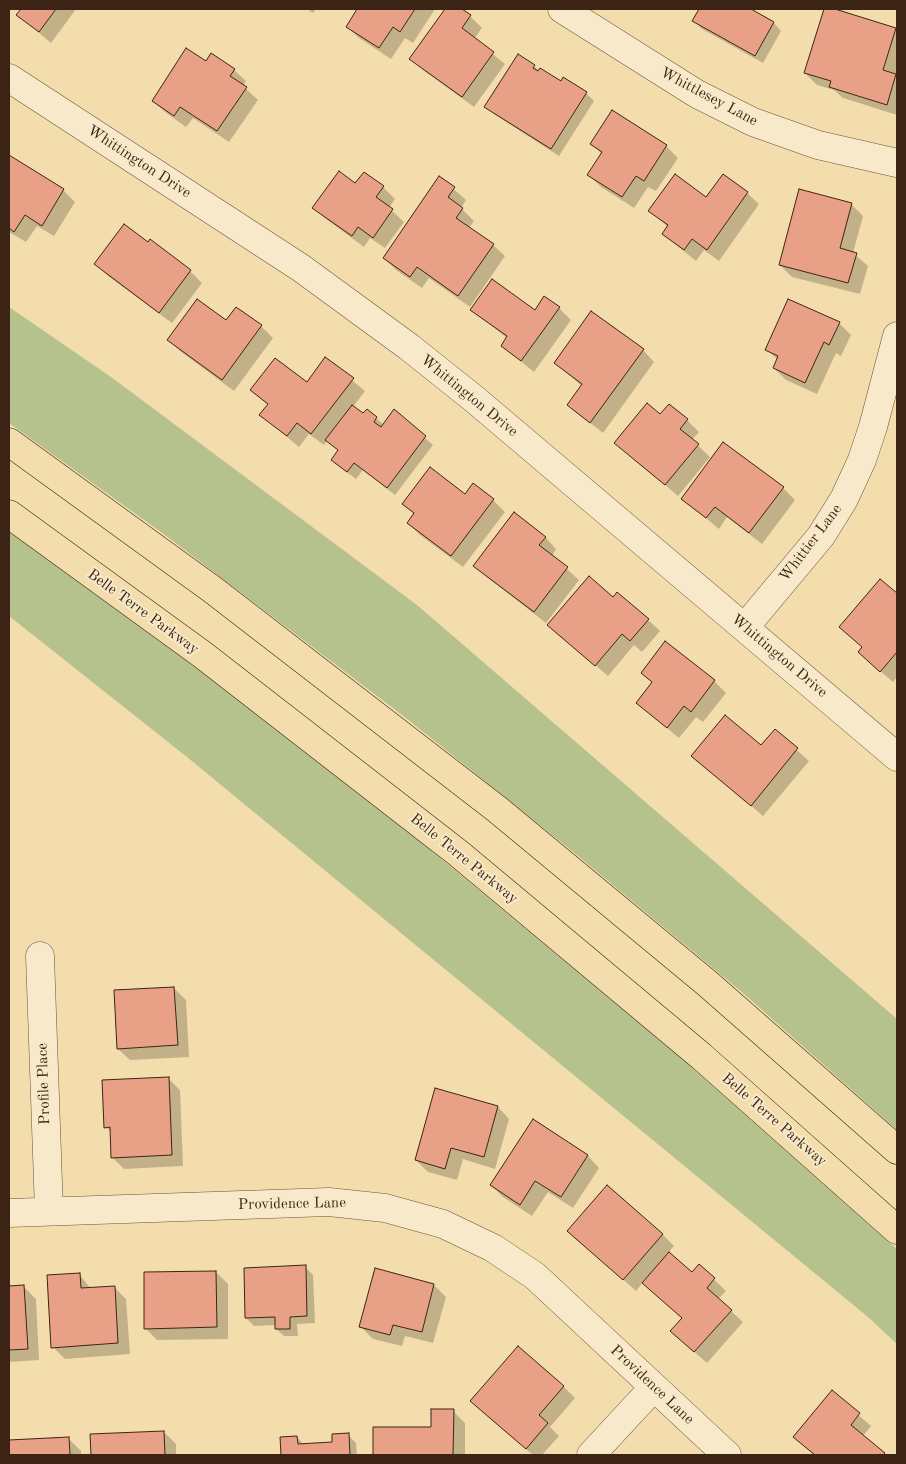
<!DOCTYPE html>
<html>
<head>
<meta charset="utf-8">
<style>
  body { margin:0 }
  #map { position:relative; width:906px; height:1464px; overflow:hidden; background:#f3ddac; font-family:"Old Standard TT",serif }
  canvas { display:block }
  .frame { position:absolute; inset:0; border:10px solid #3c2414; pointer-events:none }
</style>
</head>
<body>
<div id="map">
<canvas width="906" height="1464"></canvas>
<div class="frame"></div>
</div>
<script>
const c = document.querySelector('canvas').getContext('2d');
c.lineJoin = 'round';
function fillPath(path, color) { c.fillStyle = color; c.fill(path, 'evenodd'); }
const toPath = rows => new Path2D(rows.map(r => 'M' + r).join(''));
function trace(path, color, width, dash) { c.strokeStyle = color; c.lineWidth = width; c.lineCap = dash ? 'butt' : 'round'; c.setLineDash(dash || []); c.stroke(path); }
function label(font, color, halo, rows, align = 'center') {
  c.font = font + ' "Old Standard TT",serif'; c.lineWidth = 4; c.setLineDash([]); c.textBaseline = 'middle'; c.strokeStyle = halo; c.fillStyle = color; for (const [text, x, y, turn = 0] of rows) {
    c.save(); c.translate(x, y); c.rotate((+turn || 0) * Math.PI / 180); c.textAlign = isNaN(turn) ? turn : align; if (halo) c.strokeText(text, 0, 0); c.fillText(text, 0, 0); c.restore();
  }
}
const green = toPath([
  [9,307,111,377,417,605,897,1019,897,1130,743,993,572,851,406,718,165,535,9,423],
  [9,531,247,705,422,843,703,1076,897,1249,897,1344,868,1317,187,757,9,616]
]);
const shadow = toPath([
  [22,9,76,9,51,43,18,15],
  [307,9,316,9,313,13],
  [359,9,435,9,413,43,405,38,391,59,359,38,347,26],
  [446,9,460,9,470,16,482,28,474,39,505,64,474,107,423,70,411,58],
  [701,9,748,9,774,23,781,31,763,63,702,29,694,21],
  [825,9,897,31,897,115,843,98,834,90,817,85,805,73],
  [206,63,234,70,246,81,243,86,258,100,229,142,193,118,186,127,165,112,153,101],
  [534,66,539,71,561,83,586,93,594,101,559,156,494,114,486,106],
  [592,144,666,146,678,158,656,191,648,187,634,208,601,187,589,175,602,154],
  [9,156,63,190,75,202,54,236,37,226,26,242,9,232],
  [440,177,466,200,461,208,474,221,469,228,493,245,505,256,470,307,429,278,422,288,396,270,384,258],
  [356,185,383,187,395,199,389,208,404,222,385,248,370,238,364,247,326,219,314,208],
  [747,193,759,204,719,261,704,250,696,261,663,234,668,227,650,211],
  [851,204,863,216,853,253,868,266,860,294,792,277,780,265],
  [96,264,190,271,202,283,172,323,108,276],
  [559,308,571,320,534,372,502,346,507,338,472,310,535,311],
  [226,322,261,326,273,338,234,391,180,351,169,340],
  [839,323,851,335,841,356,836,353,817,394,786,380,774,368,778,360,766,349],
  [643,350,654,362,603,433,568,405,582,386,555,363],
  [326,359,365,391,353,407,363,415,367,410,384,425,394,411,433,445,395,495,363,470,356,479,340,467,332,459,339,451,327,441,324,445,309,434,299,447,261,415,268,405,252,390,307,384],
  [661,416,687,420,699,432,692,440,710,457,678,496,616,443],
  [783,488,795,500,762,544,727,517,719,529,683,499],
  [465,496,493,500,505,512,463,567,420,535,408,523,415,515,404,504],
  [545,537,556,549,552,556,579,580,546,623,487,577,475,566],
  [880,580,897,595,897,677,893,682,871,663],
  [613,598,648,620,660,631,642,652,634,645,608,676,561,636],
  [642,673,714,681,726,693,703,722,696,717,679,738,637,703,653,683],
  [775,731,809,761,763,816,693,756,761,747],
  [174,988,186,1000,189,1057,130,1060,118,1049],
  [168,1078,180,1090,183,1166,124,1169,113,1158,112,1133,106,1127],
  [498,1107,509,1119,495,1169,463,1159,457,1180,428,1172,416,1160],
  [533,1121,588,1156,599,1168,573,1208,548,1192,532,1216,503,1197,491,1185],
  [569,1231,662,1234,674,1246,668,1253,692,1274,700,1266,726,1291,718,1299,743,1322,707,1363,684,1343,683,1319,643,1282,636,1291],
  [305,1267,313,1275,315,1323,297,1324,298,1336,284,1336,276,1329,276,1325,254,1326,246,1318],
  [376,1270,434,1285,446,1297,433,1343,405,1336,402,1346,373,1339,361,1327],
  [216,1272,228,1284,228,1339,157,1340,145,1328],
  [79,1274,91,1289,114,1287,126,1299,130,1354,65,1359,53,1347],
  [24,1287,36,1299,39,1360,9,1362,9,1288],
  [563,1386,575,1398,550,1427,559,1436,542,1455,533,1455,484,1413],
  [832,1392,871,1426,863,1436,885,1455,814,1455,794,1437],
  [453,1411,465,1423,465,1455,374,1455,374,1428,432,1428],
  [164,1432,176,1444,176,1455,92,1455,92,1435],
  [348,1435,356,1443,357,1455,282,1455,282,1438,297,1437,304,1445,333,1443],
  [69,1439,81,1451,81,1455,9,1455,9,1441]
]);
const building = toPath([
  [21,9,56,9,39,32,16,15,21,9],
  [357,9,415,9,400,32,393,27,379,48,346,27,357,9],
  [445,9,462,9,471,15,462,28,494,52,462,97,409,59,445,9],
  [699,9,751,9,774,22,755,56,692,21,699,9],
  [824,9,835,9,896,28,883,70,896,74,887,105,829,87,831,81,804,73,824,9],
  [186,48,206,61,211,53,235,69,230,76,247,87,217,131,180,107,174,116,152,101,186,48],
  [518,54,535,65,533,68,538,71,540,68,561,81,563,77,587,92,551,149,484,107,518,54],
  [612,110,667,145,644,181,636,176,622,197,587,175,602,152,590,144,612,110],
  [9,155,64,189,42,226,25,215,14,232,9,228,9,155],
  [339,171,355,183,364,172,384,186,376,197,393,209,373,238,358,227,352,236,312,208,339,171],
  [675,174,706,197,723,174,748,192,707,250,692,239,684,250,662,234,668,225,648,211,675,174],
  [439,176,455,187,448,197,463,208,456,218,494,244,458,296,417,267,410,277,383,258,439,176],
  [799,189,852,203,840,248,857,253,848,283,779,265,799,189],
  [124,224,148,242,150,239,191,270,159,313,94,264,124,224],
  [492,279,535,310,544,296,560,307,521,361,501,346,507,336,470,310,492,279],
  [197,299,226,320,236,307,262,325,222,380,167,340,197,299],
  [788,299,840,322,829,345,824,342,805,383,773,368,778,356,765,350,788,299],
  [591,311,644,349,590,423,567,405,582,384,554,363,591,311],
  [325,357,354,378,311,434,297,423,287,436,259,415,268,404,250,390,275,358,307,382,325,357],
  [647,403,660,414,669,404,688,419,680,429,699,444,665,485,614,443,647,403],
  [352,405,363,413,367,409,377,417,374,422,381,427,394,409,426,436,387,488,354,463,347,472,331,460,338,450,325,440,352,405],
  [723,442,784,487,749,533,715,507,706,518,681,499,723,442],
  [430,467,465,494,473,483,494,499,451,556,407,523,414,513,402,504,430,467],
  [514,512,546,537,539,545,568,567,534,612,473,566,514,512],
  [589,576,613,597,617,592,649,619,630,641,622,634,595,666,547,625,589,576],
  [880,579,897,593,897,652,880,672,858,652,862,647,839,627,880,579],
  [665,641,715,680,691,712,684,706,667,728,636,703,652,682,641,673,665,641],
  [725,715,761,745,775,729,798,748,751,806,691,756,725,715],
  [174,987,178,1045,117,1049,114,990,174,987],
  [169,1077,172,1155,111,1158,110,1127,104,1128,102,1080,169,1077],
  [435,1088,498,1106,484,1157,451,1148,445,1169,415,1160,435,1088],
  [533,1119,588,1155,561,1197,535,1181,520,1205,490,1185,533,1119],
  [607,1185,663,1234,623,1280,567,1231,607,1185],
  [669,1252,692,1272,699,1264,715,1278,707,1288,732,1310,694,1352,670,1331,682,1318,642,1283,669,1252],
  [306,1265,307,1316,290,1317,290,1329,275,1329,275,1317,245,1318,244,1268,306,1265],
  [375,1268,434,1284,422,1332,393,1325,390,1335,359,1327,375,1268],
  [216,1271,217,1327,144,1329,144,1272,216,1271],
  [80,1273,81,1288,115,1286,118,1343,51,1348,47,1275,80,1273],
  [24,1285,28,1349,9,1350,9,1286,24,1285],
  [518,1346,564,1386,539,1415,548,1423,526,1449,470,1401,518,1346],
  [832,1390,860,1413,851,1425,885,1453,883,1455,815,1455,793,1437,832,1390],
  [431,1409,454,1409,453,1455,373,1455,373,1427,431,1427,431,1409],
  [164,1431,165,1455,91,1455,90,1434,164,1431],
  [349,1433,350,1455,281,1455,280,1437,297,1436,298,1444,332,1442,332,1434,349,1433],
  [69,1437,70,1455,9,1455,9,1440,69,1437]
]);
const minor = toPath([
  [562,9,697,94,753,122,818,145,897,163],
  [9,78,301,268,409,347,473,398,897,757],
  [745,627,821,536,844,499,862,460,873,427,897,336],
  [40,956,49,1211],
  [9,1213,329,1202,385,1208,443,1224,493,1248,535,1276,727,1455],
  [591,1455,654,1387]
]);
const major = toPath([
  [9,442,213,590,498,810,708,984,897,1150],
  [9,514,203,655,458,853,701,1056,897,1230]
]);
const streetNames = [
  ["Whittlesey Lane",709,97,28],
  ["Whittington Drive",139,162,33],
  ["Whittington Drive",469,396,39],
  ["Whittier Lane",811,543,-53],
  ["Belle Terre Parkway",143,612,36],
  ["Whittington Drive",779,656,40],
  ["Belle Terre Parkway",464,859,39],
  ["Profile Place",44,1084,-92],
  ["Belle Terre Parkway",774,1120,41],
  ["Providence Lane",292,1204,-1],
  ["Providence Lane",652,1385,43]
];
fillPath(green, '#b5c28d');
fillPath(shadow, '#0003');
fillPath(building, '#e8a187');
trace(building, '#3c2414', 1);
trace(minor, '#6a523a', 29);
trace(major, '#3c2414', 29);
trace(minor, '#f7e9c9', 28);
trace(major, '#f3ddac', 28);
label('15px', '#3c2414', '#f7e9c9', streetNames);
</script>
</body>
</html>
